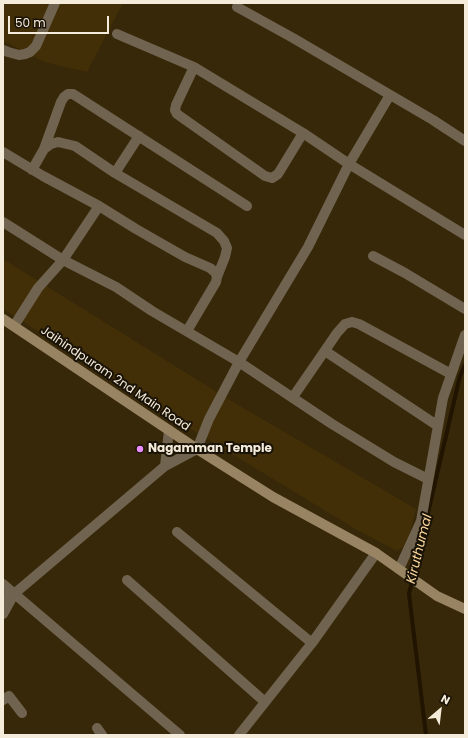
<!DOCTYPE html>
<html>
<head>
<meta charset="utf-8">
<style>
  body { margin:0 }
  #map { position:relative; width:468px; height:738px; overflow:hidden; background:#372809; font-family:Poppins,sans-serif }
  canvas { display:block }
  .frame { position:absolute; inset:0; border:4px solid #f5ebda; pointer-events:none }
  .north { position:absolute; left:420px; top:690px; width:40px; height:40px; -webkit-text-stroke:3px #191206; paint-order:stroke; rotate:28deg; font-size:11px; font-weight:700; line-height:16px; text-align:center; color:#f5ebda }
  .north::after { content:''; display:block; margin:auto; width:14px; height:18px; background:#f5ebda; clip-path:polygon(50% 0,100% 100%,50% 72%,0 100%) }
  .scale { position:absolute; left:8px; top:16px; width:101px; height:18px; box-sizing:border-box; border:2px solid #f5ebda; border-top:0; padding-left:5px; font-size:12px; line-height:14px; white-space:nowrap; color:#f5ebda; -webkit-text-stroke:3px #191206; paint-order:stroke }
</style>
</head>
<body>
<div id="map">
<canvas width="468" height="738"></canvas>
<div class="frame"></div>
<div class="north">N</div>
<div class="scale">50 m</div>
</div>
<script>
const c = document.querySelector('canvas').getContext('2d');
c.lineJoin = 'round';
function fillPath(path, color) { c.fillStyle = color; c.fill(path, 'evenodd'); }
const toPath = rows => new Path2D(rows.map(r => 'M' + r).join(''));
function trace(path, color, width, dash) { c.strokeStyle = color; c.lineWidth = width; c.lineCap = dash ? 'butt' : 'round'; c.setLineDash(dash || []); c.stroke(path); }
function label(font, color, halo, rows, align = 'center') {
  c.font = font + ' Poppins,sans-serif'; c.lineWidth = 4; c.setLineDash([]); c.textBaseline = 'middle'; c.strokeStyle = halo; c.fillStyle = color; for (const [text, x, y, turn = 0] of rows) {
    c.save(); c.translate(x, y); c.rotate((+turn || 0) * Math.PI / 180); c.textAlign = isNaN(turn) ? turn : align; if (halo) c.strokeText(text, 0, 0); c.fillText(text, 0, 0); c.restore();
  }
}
const built = toPath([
  [3,3,123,3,87,72,44,62,6,42,3,46],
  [3,259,228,399,416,509,408,539,403,547,397,551,357,530,186,426,3,309]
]);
const stream = toPath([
  [426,735,409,594,460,376,465,365]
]);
const street = toPath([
  [237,7,293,38,433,120,465,141],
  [117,34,194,67,303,133,349,164,465,235],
  [3,50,8,52,19,55,25,54,30,52,36,46,55,3],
  [194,67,176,105,175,110,177,114,265,176,272,178,278,174,303,133],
  [44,149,61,102,64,97,68,94,73,94,247,206],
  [3,152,43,176,99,206,136,229,185,257,210,268,215,272,217,277,216,282,187,331],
  [32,170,44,149,51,144,58,142,75,146,115,173,217,233,224,241,227,248,225,257,217,277],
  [115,173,139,136],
  [3,222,63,260,116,287,152,311,239,362,332,424,394,462,428,479],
  [373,256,405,273,465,309],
  [14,326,38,288,63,260,99,206],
  [325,351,438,426],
  [293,397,337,333,345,324,352,322,359,324,451,374],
  [165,466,169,430],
  [177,532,312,643],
  [399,569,421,521,443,398,465,335],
  [127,580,265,702],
  [3,584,180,735],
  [3,598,14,594,165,466,197,449,209,419,239,362,308,247,349,164,390,95],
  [3,614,14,594],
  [3,700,9,696,22,713],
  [97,728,102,735],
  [239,735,312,643,376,553]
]);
const secondary = toPath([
  [3,319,197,449,273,497,376,553,437,596,465,609]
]);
const markers = [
  [140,449,4,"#ea8dfd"]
];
const streetNames = [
  ["Jaihindpuram 2nd Main Road",115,379,34]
];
const poiNames = [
  ["Nagamman Temple",148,449]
];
const waterNames = [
  ["Kiruthumal",420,549,-76]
];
fillPath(built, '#422f07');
trace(stream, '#211400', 4);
trace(street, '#706450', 10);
trace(secondary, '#988463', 10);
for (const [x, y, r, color] of markers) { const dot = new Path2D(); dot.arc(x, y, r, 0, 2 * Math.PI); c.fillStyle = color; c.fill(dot); trace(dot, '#191206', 1.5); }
label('12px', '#f5ebda', '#191206', streetNames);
label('bold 12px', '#f5ebda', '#191206', poiNames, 'left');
label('italic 13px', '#f9d79b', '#191206', waterNames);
</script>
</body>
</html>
